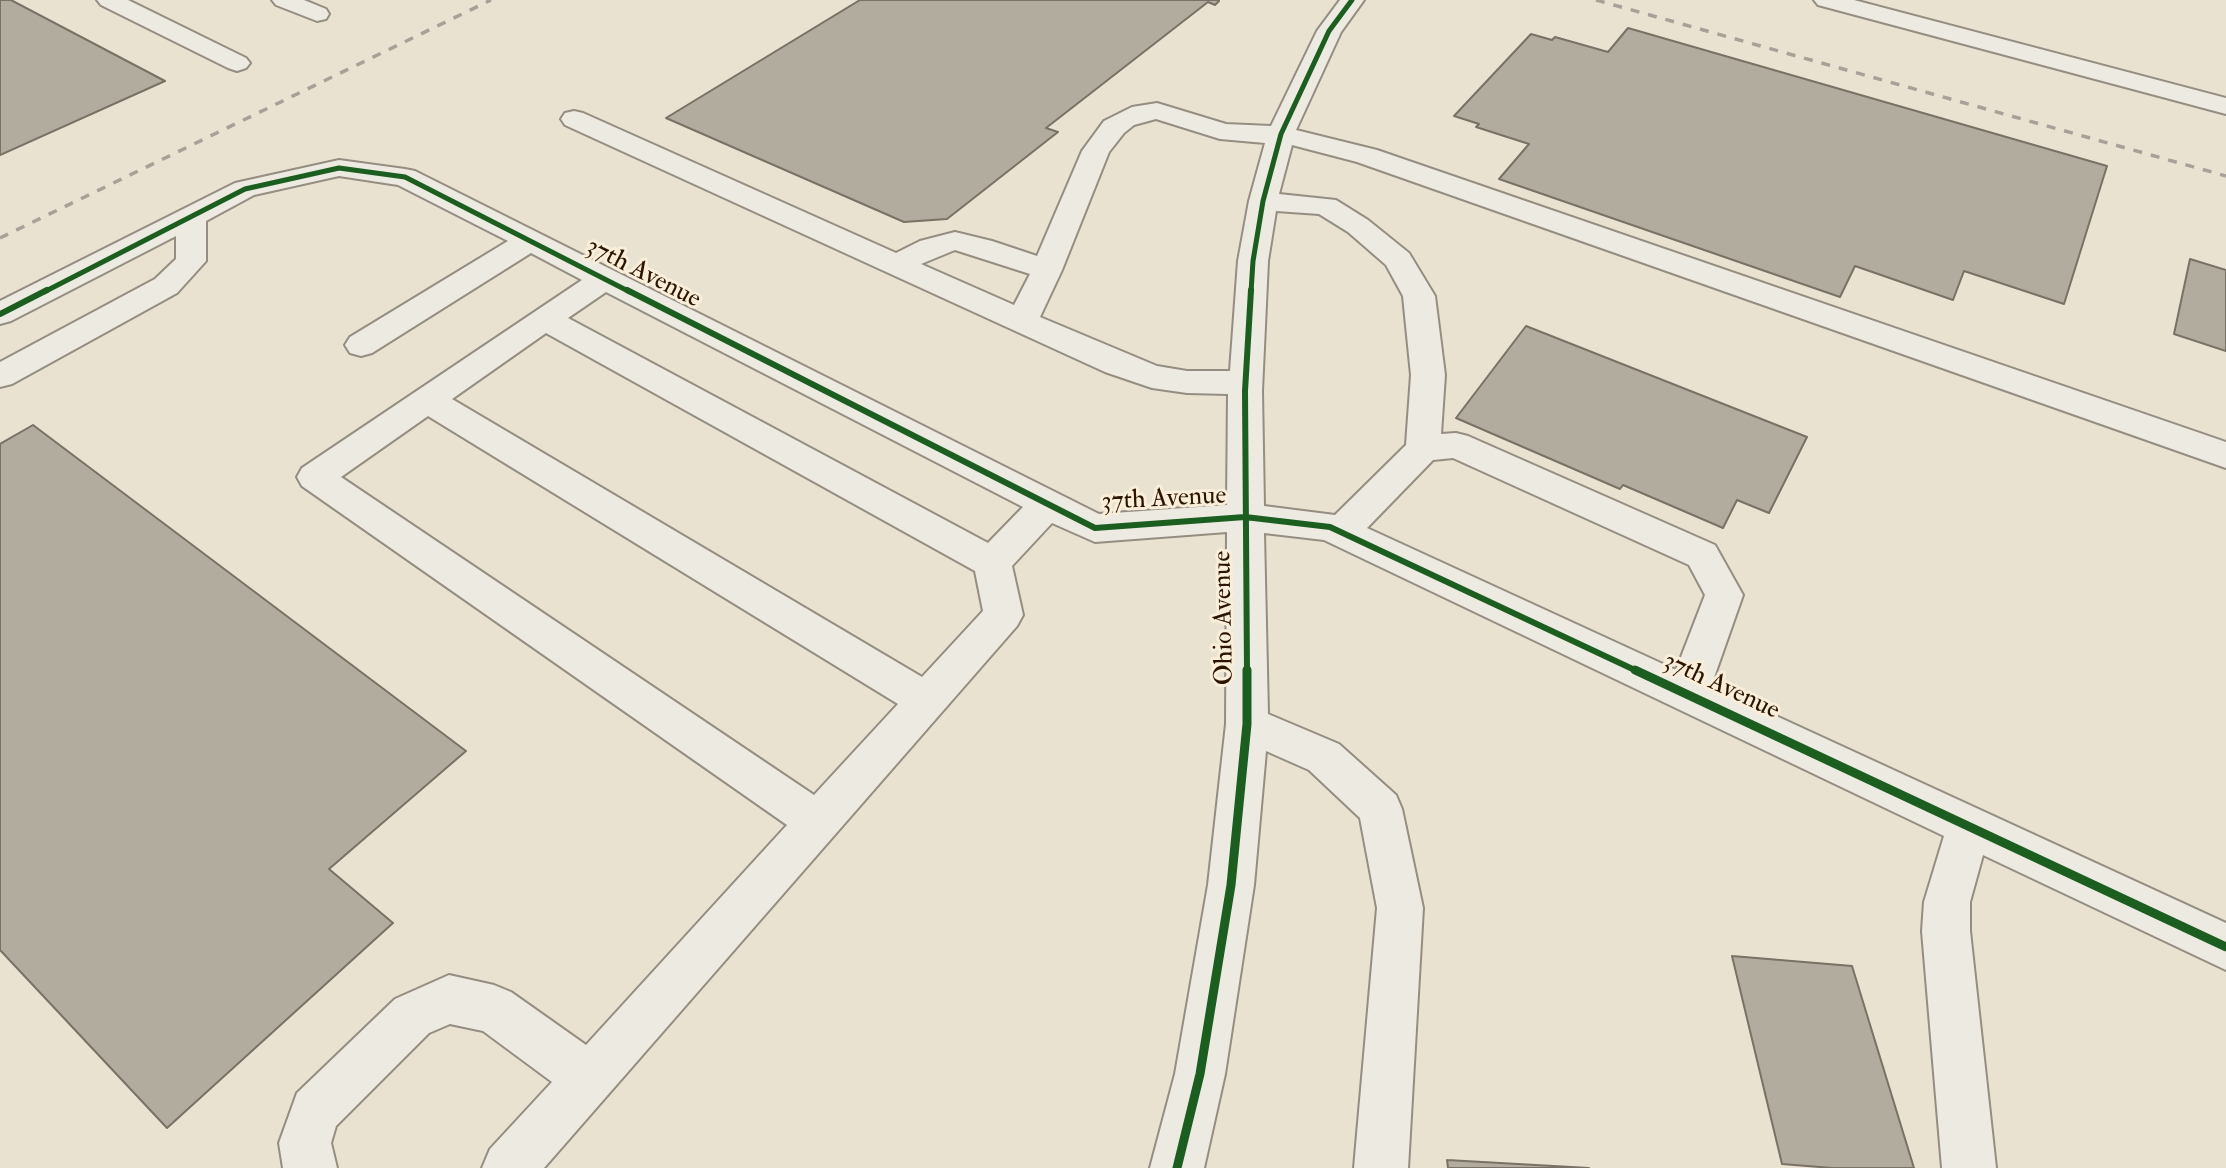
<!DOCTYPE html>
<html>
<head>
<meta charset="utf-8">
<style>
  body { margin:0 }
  canvas { display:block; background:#eae2d0 }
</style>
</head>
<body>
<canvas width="2226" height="1168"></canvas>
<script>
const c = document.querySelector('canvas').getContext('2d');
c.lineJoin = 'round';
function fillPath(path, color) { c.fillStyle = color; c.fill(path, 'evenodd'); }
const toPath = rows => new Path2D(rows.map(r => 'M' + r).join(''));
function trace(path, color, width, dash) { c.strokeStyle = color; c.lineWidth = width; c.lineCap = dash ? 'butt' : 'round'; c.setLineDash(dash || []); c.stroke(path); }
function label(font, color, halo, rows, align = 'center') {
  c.font = font + ' "IM FELL Double Pica",serif'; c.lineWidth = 6; c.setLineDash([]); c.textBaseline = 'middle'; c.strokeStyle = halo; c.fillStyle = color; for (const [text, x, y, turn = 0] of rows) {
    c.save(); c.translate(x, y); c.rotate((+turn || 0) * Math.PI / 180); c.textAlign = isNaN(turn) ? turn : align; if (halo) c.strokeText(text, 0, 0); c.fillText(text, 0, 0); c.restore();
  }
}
const building = toPath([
  [0,0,11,0,165,81,0,155,0,0],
  [860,0,1219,0,1219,1,1215,5,1208,2,1046,128,1058,132,947,219,904,222,666,118,860,0],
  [1628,28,2107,166,2064,304,1964,271,1953,300,1855,266,1840,297,1499,179,1529,144,1476,127,1479,124,1454,116,1531,34,1552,40,1555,37,1608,52,1628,28],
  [2190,259,2226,270,2226,351,2174,334,2190,259],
  [1526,326,1807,437,1769,513,1737,500,1723,528,1623,485,1620,489,1456,418,1526,326],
  [33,425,466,751,329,869,393,923,167,1128,0,950,0,444,33,425],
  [1732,956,1852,966,1914,1168,1832,1168,1782,1164,1732,956],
  [1447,1160,1589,1168,1448,1168,1447,1160]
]);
const minor = toPath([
  [97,0,128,0,246,58,250,63,246,68,237,71,228,68,101,5,97,0],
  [272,0,304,0,326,9,329,14,326,19,317,21,276,5,272,0],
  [1340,0,1364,0,1341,32,1296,130,1377,150,2226,442,2226,468,1357,162,1292,145,1279,194,1336,200,1368,220,1409,253,1435,296,1445,375,1441,434,1456,433,1468,436,1715,545,1743,595,1711,686,2226,923,2226,970,1983,855,1970,902,1970,931,1996,1168,1942,1168,1922,931,1924,902,1944,836,1324,540,1264,533,1268,714,1339,744,1396,795,1402,809,1423,908,1408,1168,1354,1168,1377,908,1360,818,1309,770,1266,751,1254,885,1225,1074,1204,1168,1150,1168,1175,1074,1208,885,1226,724,1227,532,1095,542,1052,523,1012,566,1023,615,1017,626,544,1168,482,1168,490,1149,552,1082,483,1031,450,1024,429,1033,336,1126,331,1143,337,1168,283,1168,279,1143,297,1093,395,999,449,975,494,985,511,992,586,1045,787,825,302,486,297,477,302,468,582,280,531,253,372,353,361,356,350,353,345,345,350,337,508,241,398,185,339,176,254,195,206,221,206,261,177,293,12,384,0,387,0,362,155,279,176,259,176,236,11,321,0,324,0,301,235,183,339,160,405,169,415,171,1099,514,1227,505,1228,394,1187,393,1152,388,1105,372,565,125,561,119,565,113,574,111,583,113,896,253,920,241,955,232,992,241,1037,256,1082,151,1104,121,1132,107,1157,103,1226,124,1271,126,1317,31,1340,0],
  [1156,119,1220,139,1265,143,1249,201,1238,261,1230,371,1187,371,1157,366,1040,317,1062,270,1109,152,1124,133,1134,125,1156,119],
  [1276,211,1319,214,1348,232,1386,265,1403,296,1411,375,1406,445,1335,515,1264,506,1262,391,1268,261,1276,211],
  [955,250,1030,274,1014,305,921,264,955,250],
  [606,292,1023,507,988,543,568,318,606,292],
  [546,333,975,571,983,611,922,677,452,399,546,333],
  [428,416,898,704,814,795,341,477,428,416],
  [1453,458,1689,565,1705,595,1676,670,1367,528,1433,460,1453,458],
  [1814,0,1854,0,2226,98,2226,114,1818,5,1814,0]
]);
const rail = toPath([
  [1596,0,2226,176],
  [0,238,491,0]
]);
const cyclewayFar2 = toPath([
  [44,292,245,189,339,168,405,177,630,292],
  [1251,292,1253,261,1263,201,1281,134,1329,31,1352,0]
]);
const cyclewayFar1 = toPath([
  [627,290,1095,528,1245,517,1330,527,1639,672],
  [0,314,47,290],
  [1247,672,1245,391,1251,290]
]);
const cycleway = toPath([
  [1635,670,2226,947],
  [1177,1168,1200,1074,1231,885,1247,724,1247,670]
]);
const streetNames = [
  ["37th Avenue",643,274,27],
  ["37th Avenue",1164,500,-3],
  ["Ohio Avenue",1225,618,-91],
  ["37th Avenue",1721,687,25]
];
fillPath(building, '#b2ac9e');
trace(building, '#797165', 2);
trace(minor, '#958d81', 4);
fillPath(minor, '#edeae1');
trace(rail, '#a7a198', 3.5, [9, 9]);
trace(cyclewayFar2, '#1b5e20', 5);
trace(cyclewayFar1, '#1b5e20', 6);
trace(cycleway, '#1b5e20', 9);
label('26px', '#2b1500', '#f8eeda', streetNames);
</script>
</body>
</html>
